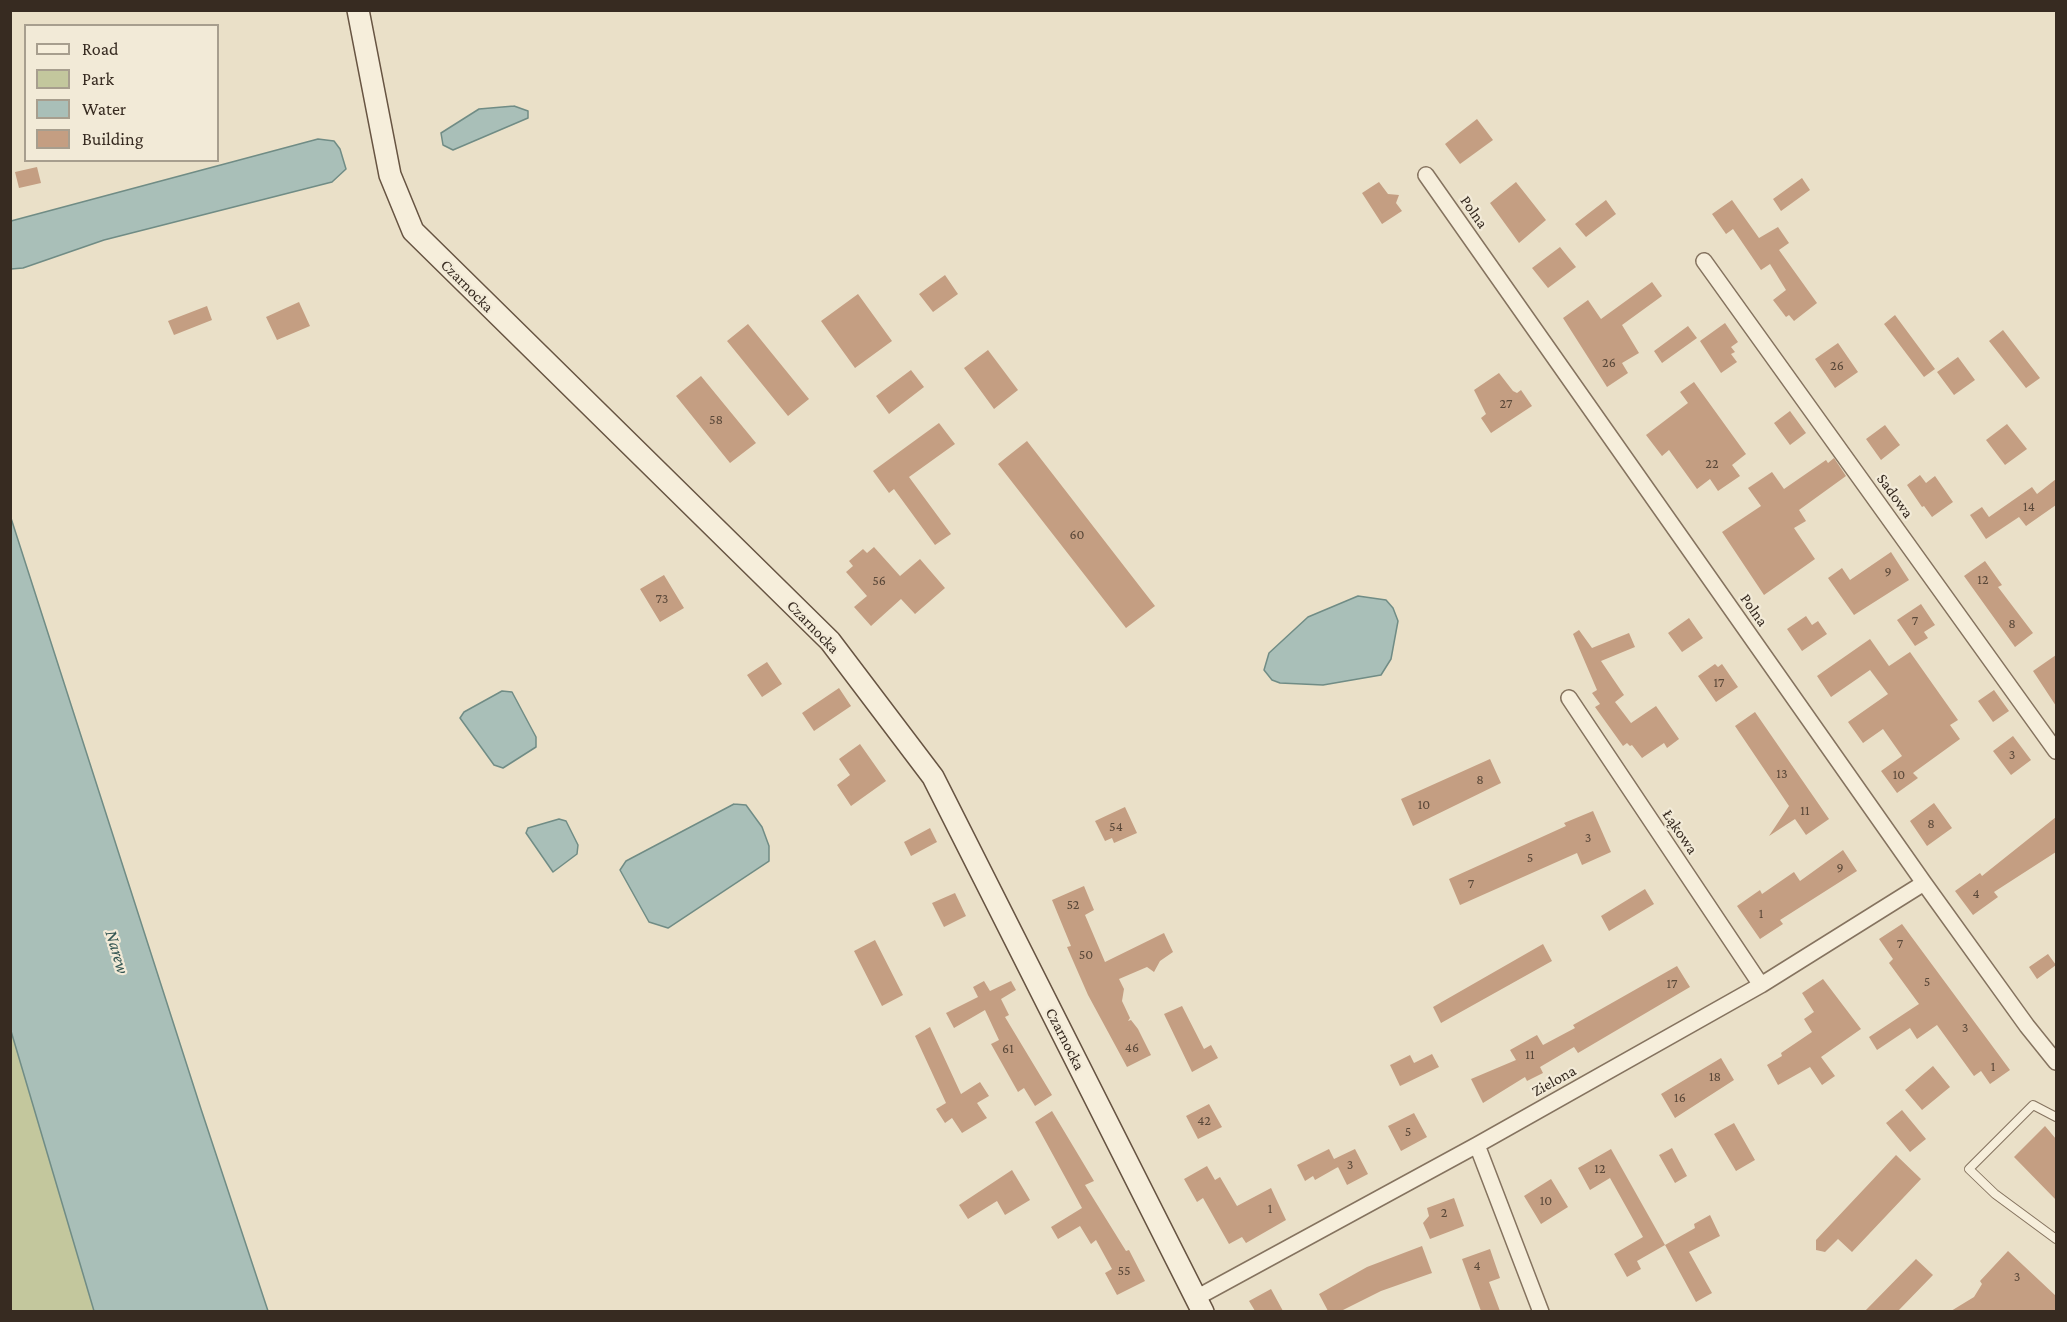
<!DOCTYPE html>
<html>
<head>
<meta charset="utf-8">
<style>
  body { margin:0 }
  #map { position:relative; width:2067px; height:1322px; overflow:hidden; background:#eae0c8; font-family:"Crimson Pro",serif }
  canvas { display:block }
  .frame { position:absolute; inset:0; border:12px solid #372b21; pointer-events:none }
  .legend { position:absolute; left:24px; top:24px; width:195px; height:138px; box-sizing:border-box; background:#f2ead7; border:2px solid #a79e8e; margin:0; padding:8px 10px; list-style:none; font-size:18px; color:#372b21 }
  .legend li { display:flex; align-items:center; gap:12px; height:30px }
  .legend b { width:30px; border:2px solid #a79e8e }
</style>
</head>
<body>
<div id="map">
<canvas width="2067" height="1322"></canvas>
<div class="frame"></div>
<ul class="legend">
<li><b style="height:8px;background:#f6eedb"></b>Road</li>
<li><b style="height:16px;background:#c3c79d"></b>Park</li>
<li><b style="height:16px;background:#a9bfb8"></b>Water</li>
<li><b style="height:16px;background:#c49e82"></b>Building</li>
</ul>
</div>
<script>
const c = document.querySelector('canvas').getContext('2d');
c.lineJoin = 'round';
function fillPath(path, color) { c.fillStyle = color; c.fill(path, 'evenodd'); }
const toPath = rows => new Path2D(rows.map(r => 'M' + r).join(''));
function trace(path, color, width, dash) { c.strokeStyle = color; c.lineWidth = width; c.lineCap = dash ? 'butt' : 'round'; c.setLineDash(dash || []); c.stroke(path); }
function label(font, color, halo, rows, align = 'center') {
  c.font = font + ' "Crimson Pro",serif'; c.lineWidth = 4.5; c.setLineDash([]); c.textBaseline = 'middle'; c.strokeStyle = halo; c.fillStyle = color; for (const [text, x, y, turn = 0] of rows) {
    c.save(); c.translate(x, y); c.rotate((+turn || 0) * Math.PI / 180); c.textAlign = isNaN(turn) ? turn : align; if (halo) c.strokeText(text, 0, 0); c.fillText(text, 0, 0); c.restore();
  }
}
const green = toPath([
  [10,1031,11,1031,94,1311,11,1311]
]);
const water = toPath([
  [514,106,528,111,528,118,453,150,443,145,441,133,479,109,514,106],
  [318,139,334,141,340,149,346,169,332,182,104,240,23,268,11,269,11,221,318,139],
  [10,515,201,1109,268,1311,94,1311,11,1031,10,515],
  [1358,596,1386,600,1393,608,1398,621,1391,659,1381,675,1323,685,1280,683,1272,680,1264,670,1269,653,1308,617,1358,596],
  [502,691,512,692,536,737,536,747,503,768,494,765,460,718,464,712,502,691],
  [734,804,746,805,762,827,769,846,769,861,668,928,649,922,620,870,626,861,734,804],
  [559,819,566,821,578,845,577,854,553,872,526,833,528,828,559,819]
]);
const building = toPath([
  [1477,119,1493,140,1460,164,1445,144],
  [37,167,41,183,19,188,15,172],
  [1802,178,1810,190,1781,211,1773,199],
  [1379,182,1388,194,1399,195,1396,203,1402,211,1382,224,1362,193],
  [1516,182,1546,220,1519,243,1490,203],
  [1606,200,1616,214,1586,237,1575,224],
  [1732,200,1759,238,1778,227,1789,243,1779,250,1817,303,1794,321,1789,315,1786,317,1773,300,1786,290,1770,264,1761,270,1733,229,1726,234,1712,214],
  [1560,247,1576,267,1548,288,1532,268],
  [945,275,958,294,933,312,919,294],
  [1652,282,1662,296,1622,325,1639,353,1622,363,1628,373,1607,387,1563,318,1588,300,1601,319],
  [858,294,892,341,855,368,821,321],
  [299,302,310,326,277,340,266,317],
  [207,306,212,320,174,335,168,321],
  [1895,315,1935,369,1924,377,1884,324],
  [1725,323,1738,342,1731,347,1735,352,1731,354,1737,362,1721,373,1700,341],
  [748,324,809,399,788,416,727,341],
  [1688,326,1697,338,1662,363,1654,351],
  [2003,330,2040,378,2026,388,1989,341],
  [1838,343,1858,372,1835,388,1815,359],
  [988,350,1018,390,994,409,964,368],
  [1958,357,1975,380,1954,395,1937,372],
  [911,370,924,387,889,414,876,396],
  [1499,373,1513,391,1517,393,1521,390,1532,406,1491,433,1481,418,1486,414,1474,390],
  [701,376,756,443,730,463,676,396],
  [1694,382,1746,454,1732,465,1740,476,1718,491,1710,479,1697,489,1669,450,1662,456,1646,435,1688,403,1680,392],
  [1790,411,1806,433,1790,445,1774,423],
  [939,423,955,444,909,477,951,534,935,545,894,489,889,493,873,471],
  [2007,424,2027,449,2005,465,1986,440],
  [1885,425,1900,445,1881,460,1866,439],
  [1027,441,1155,606,1126,628,998,464],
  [1834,458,1846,476,1799,510,1806,521,1794,528,1815,559,1764,595,1722,532,1761,506,1748,488,1772,472,1784,489,1826,460,1828,463],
  [1920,475,1926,483,1935,476,1953,502,1932,517,1924,506,1922,507,1907,485],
  [2056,479,2056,505,2026,526,2019,517,1986,539,1970,515,1982,507,1989,517,2032,487,2037,494],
  [874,547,900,576,920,559,945,588,915,614,901,599,871,626,854,607,867,596,846,572,853,566,849,561,863,549,867,553],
  [1891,552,1909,580,1854,615,1828,578,1842,568,1850,580],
  [1985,561,2002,585,1998,587,2033,633,2015,647,1964,576],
  [664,575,684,608,660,622,640,589],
  [1921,604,1935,625,1924,632,1928,638,1915,646,1897,620],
  [1806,616,1812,625,1818,621,1827,634,1802,651,1787,629],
  [1689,618,1703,638,1682,652,1668,633],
  [1579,630,1592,648,1629,633,1635,647,1601,661,1624,695,1615,702,1631,723,1656,706,1679,739,1667,748,1664,743,1642,758,1632,745,1630,746,1627,743,1623,746,1595,707,1600,704,1592,693,1597,690,1573,634],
  [1870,639,1889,666,1910,652,1958,720,1950,725,1960,739,1913,773,1918,778,1897,793,1881,771,1902,756,1883,729,1863,743,1848,722,1888,694,1870,670,1831,697,1817,676],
  [2056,655,2056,706,2033,671],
  [767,662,782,684,762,697,747,675],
  [1715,664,1718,667,1722,664,1738,687,1716,702,1698,676],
  [839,688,851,706,814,731,802,713],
  [1994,690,2009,711,1993,722,1978,701],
  [1755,712,1829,819,1806,835,1795,819,1769,836,1789,806,1735,726],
  [2013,736,2031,760,2011,775,1993,751],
  [860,744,886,781,851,806,837,785,850,775,839,759],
  [1490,759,1501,783,1413,826,1401,799],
  [1934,803,1952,828,1927,846,1910,821],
  [1125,807,1137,833,1114,843,1112,838,1105,841,1095,821],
  [1593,811,1611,852,1582,865,1577,853,1460,905,1449,879,1566,826,1564,823],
  [2056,817,2056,852,1994,892,1998,897,1973,915,1955,891,1980,873,1982,876],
  [930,828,937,842,911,856,904,842],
  [1843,850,1857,871,1780,920,1783,924,1760,939,1737,906,1760,890,1762,894,1794,872,1800,881],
  [1084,886,1094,910,1085,915,1105,962,1164,933,1173,952,1160,961,1154,972,1147,967,1119,979,1124,989,1122,1001,1130,1018,1128,1021,1131,1020,1138,1029,1151,1055,1127,1067,1088,995,1067,947,1071,946,1052,900],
  [1645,889,1654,904,1609,931,1601,916],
  [955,893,966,916,944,927,932,903],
  [1902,924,2010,1070,1990,1084,1981,1071,1974,1076,1937,1025,1917,1039,1910,1028,1877,1050,1869,1037,1919,1004,1889,963,1893,959,1879,939],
  [875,940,903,995,882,1006,854,951],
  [1543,944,1552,961,1441,1023,1433,1007],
  [2048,954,2056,965,2037,979,2029,967],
  [1677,966,1690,987,1578,1053,1574,1047,1540,1067,1543,1073,1527,1081,1525,1077,1483,1103,1471,1079,1516,1060,1510,1050,1537,1035,1543,1045,1575,1028,1573,1025],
  [1823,979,1861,1029,1821,1057,1835,1076,1822,1085,1810,1067,1778,1085,1767,1065,1782,1056,1781,1053,1812,1032,1804,1019,1814,1012,1802,993],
  [984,981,990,991,1011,981,1016,990,1001,999,1009,1015,1005,1017,1052,1095,1035,1106,1024,1088,1018,1092,991,1044,999,1040,985,1010,954,1028,946,1013,978,997,973,987],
  [1182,1006,1204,1049,1211,1045,1218,1058,1192,1072,1164,1014],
  [930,1027,961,1094,980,1082,989,1096,977,1103,987,1118,962,1133,952,1118,945,1123,936,1109,946,1103,915,1036],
  [1432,1054,1439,1067,1400,1086,1390,1065,1410,1055,1414,1063],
  [1721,1058,1734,1080,1675,1118,1661,1094],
  [1933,1066,1950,1087,1922,1110,1905,1090],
  [1209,1104,1222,1127,1198,1139,1186,1116],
  [1902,1110,1926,1139,1910,1152,1886,1123],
  [1052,1111,1094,1181,1085,1185,1126,1251,1129,1250,1145,1281,1117,1295,1105,1273,1112,1269,1096,1240,1091,1244,1080,1226,1058,1239,1051,1227,1082,1208,1035,1122],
  [1414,1113,1427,1137,1401,1151,1388,1126],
  [1734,1123,1755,1160,1736,1171,1714,1134],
  [2045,1126,2056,1139,2056,1200,2014,1157],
  [1672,1148,1687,1176,1675,1183,1659,1155],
  [1329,1149,1334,1159,1355,1149,1368,1174,1347,1185,1336,1163,1338,1167,1315,1180,1313,1176,1305,1181,1297,1165],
  [1611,1149,1665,1245,1637,1261,1641,1269,1627,1277,1614,1254,1643,1237,1610,1178,1590,1190,1578,1168],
  [1896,1155,1921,1179,1852,1252,1838,1239,1825,1252,1816,1250,1816,1240],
  [1207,1166,1215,1180,1220,1177,1237,1206,1271,1188,1286,1220,1246,1243,1242,1237,1229,1244,1203,1198,1197,1202,1184,1179],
  [1012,1170,1030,1200,1005,1215,997,1201,968,1219,959,1205],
  [1551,1179,1568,1207,1541,1224,1524,1196],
  [1454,1198,1464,1226,1430,1239,1423,1223,1429,1216,1427,1208],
  [1710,1215,1720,1236,1689,1252,1712,1293,1696,1302,1665,1245,1695,1228,1694,1224],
  [1422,1246,1432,1273,1381,1291,1341,1311,1328,1311,1319,1294,1367,1267],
  [1490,1249,1500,1278,1489,1282,1500,1311,1481,1311,1462,1259],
  [2008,1251,2056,1296,2056,1311,1951,1311,1974,1297,1982,1284,1980,1281],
  [1916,1259,1933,1275,1898,1311,1865,1311],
  [1271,1289,1283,1311,1255,1311,1249,1301]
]);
const lane = toPath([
  [2056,1117,2033,1105,1969,1169,1995,1194,2056,1239]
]);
const street = toPath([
  [1426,175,1924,883,2027,1026,2056,1062],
  [1704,261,2056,751],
  [1569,698,1761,985],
  [1477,1145,1541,1312],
  [1196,1298,1477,1145,1761,985,1924,883]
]);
const secondary = toPath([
  [358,10,390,175,413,231,830,641,933,777,1203,1312]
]);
const numberNames = [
  ["26",1609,363],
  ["26",1837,366],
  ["27",1506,404],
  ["58",716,420],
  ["22",1712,464],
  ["14",2029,507],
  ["60",1077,535],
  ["9",1888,572],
  ["12",1983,580],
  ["56",879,581],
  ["73",662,599],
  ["7",1915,621],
  ["8",2012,624],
  ["17",1719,683],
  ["3",2012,755],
  ["13",1782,774],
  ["10",1899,775],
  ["8",1480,780],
  ["10",1424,805],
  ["11",1805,811],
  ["8",1931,824],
  ["54",1116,827],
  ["3",1588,838],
  ["5",1530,858],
  ["9",1840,868],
  ["7",1471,884],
  ["4",1976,894],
  ["52",1073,905],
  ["1",1761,914],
  ["7",1900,944],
  ["50",1086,955],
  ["5",1927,982],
  ["17",1672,984],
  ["3",1965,1028],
  ["46",1132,1048],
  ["61",1008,1049],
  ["11",1530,1055],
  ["1",1993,1067],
  ["18",1715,1077],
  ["16",1680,1098],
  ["42",1204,1121],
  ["5",1408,1132],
  ["3",1350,1165],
  ["12",1600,1169],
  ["10",1546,1201],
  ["1",1270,1209],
  ["2",1444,1213],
  ["4",1477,1266],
  ["55",1124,1271],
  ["3",2017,1277]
];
const streetNames = [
  ["Polna",1474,212,55],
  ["Czarnocka",467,286,45],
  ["Sadowa",1895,496,54],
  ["Polna",1754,610,55],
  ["Czarnocka",813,627,46],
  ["Łąkowa",1680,832,56],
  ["Czarnocka",1065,1039,63],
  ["Zielona",1554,1081,-29]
];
const waterNames = [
  ["Narew",117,952,73]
];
fillPath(green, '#c3c79d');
fillPath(water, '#a9bfb8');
trace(water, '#708c85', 1.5);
fillPath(building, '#c49e82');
trace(lane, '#85735f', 10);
trace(street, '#85735f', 18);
trace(secondary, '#675442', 24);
trace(lane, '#f6eedb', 8);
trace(street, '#f6eedb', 15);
trace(secondary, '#f6eedb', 21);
label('14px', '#5a4839', null, numberNames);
label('16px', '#372b21', '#f2ead7', streetNames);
label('italic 18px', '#325552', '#f2ead7', waterNames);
</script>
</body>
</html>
